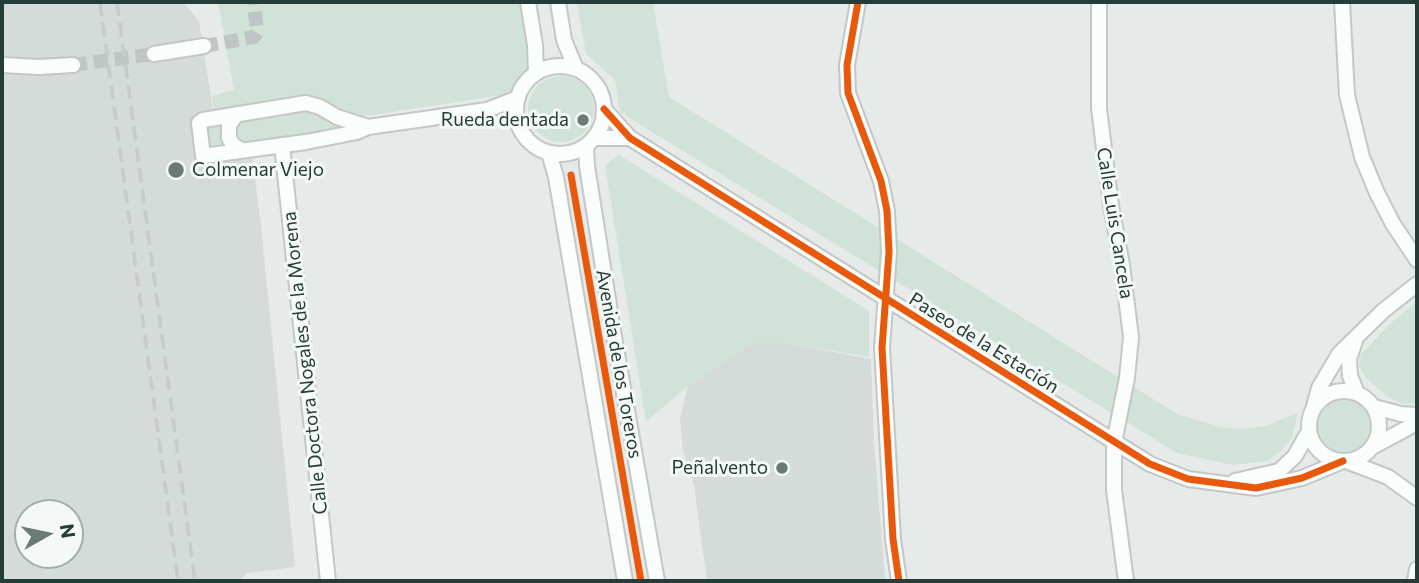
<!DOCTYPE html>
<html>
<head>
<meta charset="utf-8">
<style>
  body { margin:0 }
  #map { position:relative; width:1419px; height:583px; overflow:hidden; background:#e6eae9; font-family:Commissioner,sans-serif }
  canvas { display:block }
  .frame { position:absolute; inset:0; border:4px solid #253d39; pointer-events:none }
  .north { position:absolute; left:14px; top:499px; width:70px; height:70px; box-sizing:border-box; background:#f4f9f7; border:2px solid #a1aeab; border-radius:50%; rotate:81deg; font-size:19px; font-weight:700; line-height:28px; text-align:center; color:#253d39 }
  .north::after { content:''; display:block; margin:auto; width:24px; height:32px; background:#697a77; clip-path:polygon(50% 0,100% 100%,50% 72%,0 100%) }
</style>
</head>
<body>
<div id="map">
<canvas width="1419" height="583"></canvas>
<div class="frame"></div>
<div class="north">N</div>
</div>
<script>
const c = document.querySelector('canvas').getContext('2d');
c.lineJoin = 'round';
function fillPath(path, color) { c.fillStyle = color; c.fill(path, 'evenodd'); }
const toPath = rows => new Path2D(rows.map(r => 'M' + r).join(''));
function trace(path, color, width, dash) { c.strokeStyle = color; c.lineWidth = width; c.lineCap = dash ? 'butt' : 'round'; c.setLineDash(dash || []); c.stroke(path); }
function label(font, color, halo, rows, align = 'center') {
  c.font = font + ' Commissioner,sans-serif'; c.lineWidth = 6; c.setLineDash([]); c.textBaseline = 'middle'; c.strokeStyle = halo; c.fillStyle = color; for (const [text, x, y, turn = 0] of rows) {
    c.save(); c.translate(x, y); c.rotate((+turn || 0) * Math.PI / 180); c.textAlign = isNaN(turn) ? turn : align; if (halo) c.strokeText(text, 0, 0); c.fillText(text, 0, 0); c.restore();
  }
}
const built = toPath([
  [2,2,183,2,199,21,218,143,250,139,261,226,295,567,247,573,239,581,2,581],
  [28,513,70,513,70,555,28,555],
  [752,343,786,343,871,359,874,442,885,581,707,581,694,485,683,451,680,418,688,386]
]);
const green = toPath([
  [218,2,521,2,530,65,512,92,503,95,373,115,352,116,322,100,305,96,214,111,212,96,234,90],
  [577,2,653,2,669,97,1177,414,1220,427,1240,429,1267,426,1298,412,1292,438,1281,451,1267,461,1233,465,1177,453,647,129,620,112,615,80,586,54],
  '528 109a33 33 0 1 1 66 0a33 33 0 1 1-66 0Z',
  [279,111,313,113,353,128,209,150,207,134,215,123],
  [619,155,869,311,869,357,786,343,752,343,688,386,646,422,605,165],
  [1417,302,1417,403,1404,404,1388,397,1366,378,1359,366,1361,354,1393,321],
  '1318 426a27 27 0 1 1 54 0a27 27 0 1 1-54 0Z'
]);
const minorTunnel = toPath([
  [204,46,254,37,257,32,254,2],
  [73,65,154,54]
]);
const minor = toPath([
  [528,2,535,45,536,73],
  [558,2,564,40,576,69],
  [858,2,847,65,848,93,881,181,887,211,889,252,882,348,893,539,899,581],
  [1099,2,1099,108,1111,206,1122,265,1131,337,1127,378,1114,443,1114,490,1126,581],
  [1342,2,1347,95,1362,157,1377,193,1393,224,1417,260],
  [154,54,204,46],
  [2,65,39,67,73,65],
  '516 110a44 44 0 1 1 88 0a44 44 0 1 1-88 0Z',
  [604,109,630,138,1150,464,1188,479,1256,488,1302,478,1343,461],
  [237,114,229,125,229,138,233,145,241,150],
  [368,127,337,117,320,107,306,103,203,120,199,123,203,156,306,142,357,132,368,127,487,110,518,98],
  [595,138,630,138],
  [282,145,328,581],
  [586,146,587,166,613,331,657,581],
  [549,153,556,177,625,581],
  [1355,341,1349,359,1350,376,1357,393],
  '1309 426a35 35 0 1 1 70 0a35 35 0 1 1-70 0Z',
  [1314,406,1319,388,1339,354,1383,311,1417,284],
  [1374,407,1401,414,1417,415],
  [1372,447,1417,423],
  [1346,461,1388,477,1417,498],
  [1235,481,1279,471,1295,456,1309,431],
  [1415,581,1417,569]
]);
const rail = toPath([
  [100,2,178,581],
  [117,2,195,581]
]);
const cycleway = toPath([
  [858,2,847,65,848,93,881,181,887,211,889,252,882,348,893,539,899,581],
  [604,109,630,138,1150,464,1188,479,1256,488,1302,478,1343,461],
  [571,175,641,581]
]);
const markers = [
  [583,120,7,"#697a77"],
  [176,170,9,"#697a77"],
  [782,468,7,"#697a77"]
];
const poiNames = [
  ["Rueda dentada",569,120],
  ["Colmenar Viejo",192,170,"left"],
  ["Peñalvento",768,468]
];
const streetNames = [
  ["Calle Luis Cancela",1115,223,81],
  ["Paseo de la Estación",984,343,32],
  ["Calle Doctora Nogales de la Morena",305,363,-96],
  ["Avenida de los Toreros",619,364,80]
];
fillPath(built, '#d4dbd9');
fillPath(green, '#d1e2d8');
trace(minorTunnel, '#bfc7c6', 14, [14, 7]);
trace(minor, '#c3c7c6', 18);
trace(minor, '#fbfcfc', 14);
trace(rail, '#c7cbca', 3.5, [14, 7]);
trace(cycleway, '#e8590c', 7);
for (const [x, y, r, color] of markers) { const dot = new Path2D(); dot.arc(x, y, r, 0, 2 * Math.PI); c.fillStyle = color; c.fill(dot); trace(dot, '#f4f9f7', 2.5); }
label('19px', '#253d39', '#f4f9f7', poiNames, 'right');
label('19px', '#253d39', '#f4f9f7', streetNames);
</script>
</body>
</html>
